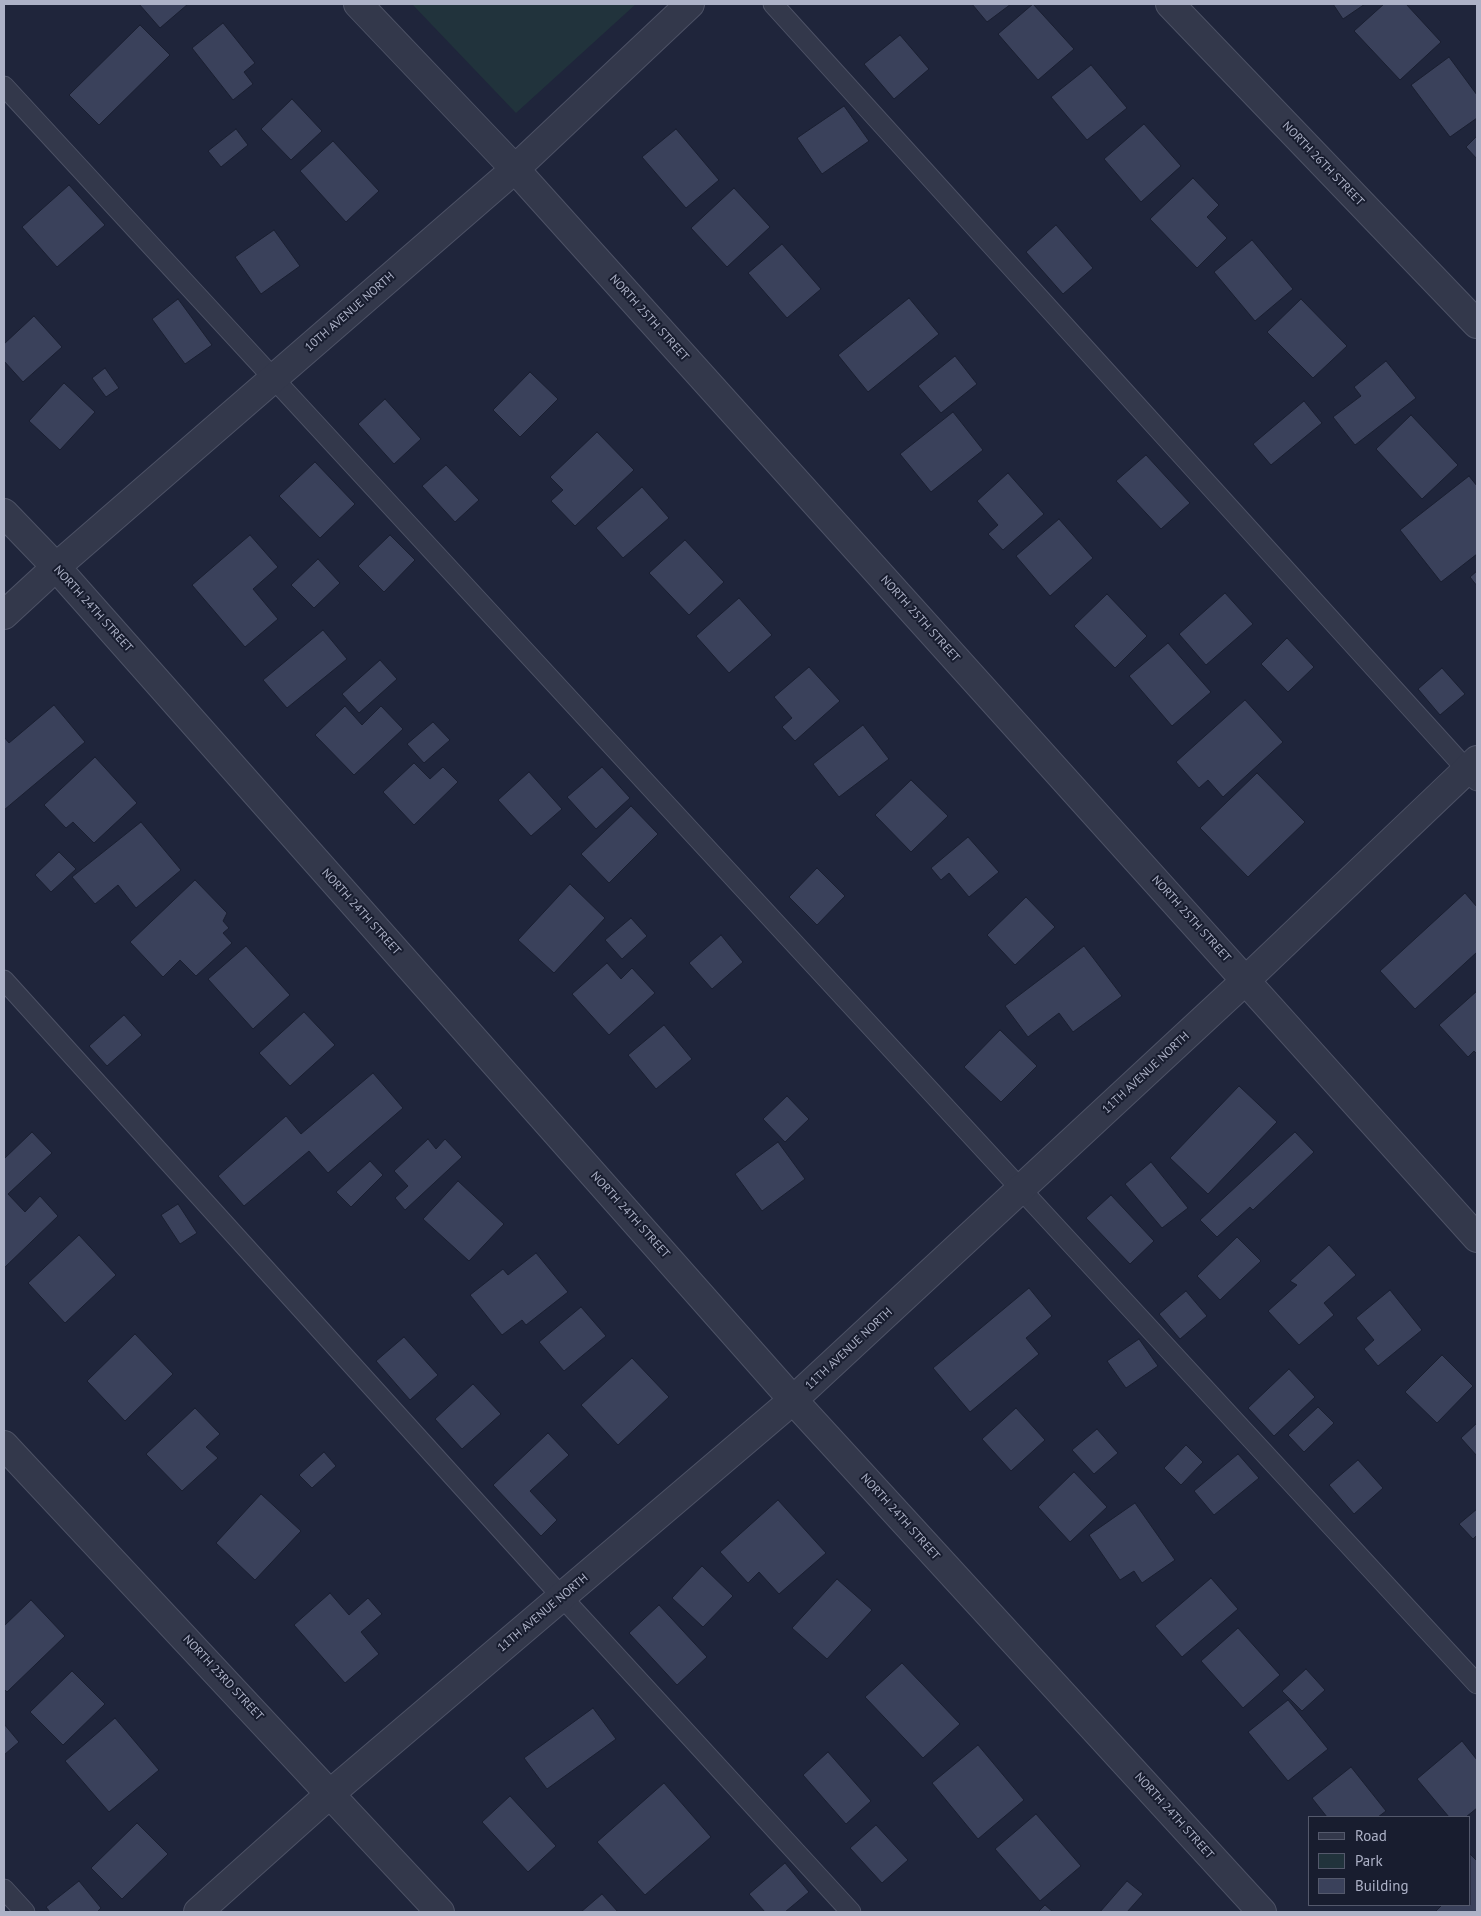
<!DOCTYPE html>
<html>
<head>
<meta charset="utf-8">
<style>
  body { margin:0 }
  #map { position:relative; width:1481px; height:1916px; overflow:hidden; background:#1f253b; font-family:"PT Sans",sans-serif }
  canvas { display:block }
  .frame { position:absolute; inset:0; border:5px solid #adb2c7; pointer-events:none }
  .legend { position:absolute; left:1308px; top:1816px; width:162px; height:90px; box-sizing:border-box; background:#181d2f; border:1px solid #54596c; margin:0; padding:6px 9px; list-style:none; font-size:15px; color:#adb2c7 }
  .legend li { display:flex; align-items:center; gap:10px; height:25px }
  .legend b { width:25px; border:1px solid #54596c }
</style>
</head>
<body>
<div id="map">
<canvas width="1481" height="1916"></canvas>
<div class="frame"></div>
<ul class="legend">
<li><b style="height:6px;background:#33384b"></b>Road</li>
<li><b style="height:14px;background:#21333c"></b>Park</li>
<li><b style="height:14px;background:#3a415b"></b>Building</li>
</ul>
</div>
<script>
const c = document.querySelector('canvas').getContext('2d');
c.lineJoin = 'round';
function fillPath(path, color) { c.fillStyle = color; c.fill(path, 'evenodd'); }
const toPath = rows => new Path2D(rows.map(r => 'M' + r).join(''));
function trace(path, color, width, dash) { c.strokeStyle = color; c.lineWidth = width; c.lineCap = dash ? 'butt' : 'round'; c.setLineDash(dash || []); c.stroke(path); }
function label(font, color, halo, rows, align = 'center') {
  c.font = font + ' "PT Sans",sans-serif'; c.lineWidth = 4; c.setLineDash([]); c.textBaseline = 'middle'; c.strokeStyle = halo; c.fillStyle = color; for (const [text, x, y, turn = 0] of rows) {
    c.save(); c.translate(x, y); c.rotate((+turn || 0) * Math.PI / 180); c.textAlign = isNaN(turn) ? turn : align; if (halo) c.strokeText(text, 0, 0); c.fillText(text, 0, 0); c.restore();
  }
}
const green = toPath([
  [412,4,636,4,516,113]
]);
const building = toPath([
  [139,4,188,4,160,28,139,4],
  [972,4,1011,4,987,22,972,4],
  [1033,4,1074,49,1038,80,998,34,1033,4],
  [1333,4,1365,4,1343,19,1333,4],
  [1384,4,1406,4,1441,42,1400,80,1354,31,1384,4],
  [223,23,255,63,244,72,253,84,233,100,192,48,223,23],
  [140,25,170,55,99,125,69,95,140,25],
  [900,35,929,69,894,99,864,64,900,35],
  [1449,57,1477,95,1477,118,1450,137,1411,85,1449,57],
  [1091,65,1127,108,1087,140,1051,97,1091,65],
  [292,99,322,131,291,160,261,129,292,99],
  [844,106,869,141,822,174,797,138,844,106],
  [1144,124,1181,166,1141,202,1104,159,1144,124],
  [236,129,248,145,221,167,208,151,236,129],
  [676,129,719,180,686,208,642,157,676,129],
  [1477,136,1477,159,1466,147,1477,136],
  [333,141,379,191,346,222,300,171,333,141],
  [1193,178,1219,205,1207,217,1227,238,1197,268,1150,219,1193,178],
  [69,185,105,225,57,267,22,227,69,185],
  [734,188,770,227,727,267,691,228,734,188],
  [1056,225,1093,268,1063,294,1026,252,1056,225],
  [274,230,300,266,261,294,235,257,274,230],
  [1252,240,1293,289,1255,321,1214,272,1252,240],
  [782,244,821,289,787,318,748,273,782,244],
  [909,298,939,334,868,392,838,355,909,298],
  [178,299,212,345,185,364,152,319,178,299],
  [1301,299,1347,346,1313,378,1267,332,1301,299],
  [34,316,62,347,23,382,4,361,4,344,34,316],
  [955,356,977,384,941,413,918,386,955,356],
  [1386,361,1416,398,1355,445,1333,417,1361,396,1354,387,1386,361],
  [105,368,119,388,106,397,92,378,105,368],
  [530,372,558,399,520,437,493,410,530,372],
  [64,383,95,412,60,450,29,421,64,383],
  [385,399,421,439,394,464,358,424,385,399],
  [1304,401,1322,423,1271,465,1253,444,1304,401],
  [953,412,983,450,931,492,900,454,953,412],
  [1411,415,1458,465,1422,499,1376,449,1411,415],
  [597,432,634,470,575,526,551,501,563,490,550,477,597,432],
  [1146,455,1190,503,1161,529,1116,481,1146,455],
  [315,462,355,504,320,538,279,496,315,462],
  [446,465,479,500,455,522,422,486,446,465],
  [1008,473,1044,514,1003,550,988,534,998,525,977,501,1008,473],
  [1469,476,1477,486,1477,554,1441,582,1400,530,1469,476],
  [642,487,669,518,623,558,596,528,642,487],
  [1059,519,1093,558,1050,596,1016,556,1059,519],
  [250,535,278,567,253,589,278,619,245,647,192,585,250,535],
  [390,535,415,560,384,592,358,566,390,535],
  [685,540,724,582,689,615,649,573,685,540],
  [318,559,340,583,314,608,291,585,318,559],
  [1477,571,1477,586,1470,577,1477,571],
  [1225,593,1253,624,1206,665,1179,634,1225,593],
  [1107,594,1147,636,1115,668,1074,626,1107,594],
  [739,598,772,635,729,673,696,636,739,598],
  [323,630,347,659,287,708,263,680,323,630],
  [1287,638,1314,667,1288,692,1261,664,1287,638],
  [1168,643,1211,692,1172,726,1129,676,1168,643],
  [380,660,397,679,359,713,342,694,380,660],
  [809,667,840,701,795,741,782,727,792,718,774,697,809,667],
  [1442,668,1465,694,1440,715,1418,689,1442,668],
  [1245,700,1283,742,1223,797,1208,780,1199,788,1176,762,1245,700],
  [54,705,85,742,4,810,4,737,9,743,54,705],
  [345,706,362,725,381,706,403,729,354,775,315,735,345,706],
  [433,722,450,740,424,763,407,744,433,722],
  [863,725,889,759,839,797,813,764,863,725],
  [95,757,137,803,94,843,73,822,66,828,44,805,95,757],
  [414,763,430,779,443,767,458,782,414,825,383,792,414,763],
  [602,767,630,798,596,829,567,797,602,767],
  [529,772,562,809,531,836,498,800,529,772],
  [1257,773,1305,822,1248,877,1200,828,1257,773],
  [911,780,948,816,911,852,875,815,911,780],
  [631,806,658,834,609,883,581,854,631,806],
  [141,822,181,870,136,908,118,885,95,904,72,877,141,822],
  [968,837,999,872,969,897,949,873,941,880,931,868,968,837],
  [59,852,76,869,51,892,35,875,59,852],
  [817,868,845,896,817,925,789,897,817,868],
  [195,880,227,913,223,921,229,928,223,933,232,943,196,976,180,960,163,977,130,942,195,880],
  [570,884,605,918,554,973,518,940,570,884],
  [1465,893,1477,907,1477,952,1415,1009,1380,971,1465,893],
  [1026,897,1055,927,1015,965,987,935,1026,897],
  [631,918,647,936,622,959,605,940,631,918],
  [721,935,743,962,712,989,689,963,721,935],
  [246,946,290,995,253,1029,208,979,246,946],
  [1084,946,1122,996,1073,1032,1059,1013,1028,1037,1005,1006,1084,946],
  [607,963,621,979,632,968,655,993,609,1035,572,994,607,963],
  [1477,991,1477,1054,1474,1051,1468,1057,1439,1025,1477,991],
  [304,1012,335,1045,290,1086,259,1053,304,1012],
  [124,1015,142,1035,107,1066,89,1046,124,1015],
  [664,1025,692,1059,656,1089,628,1055,664,1025],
  [1000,1030,1037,1066,1001,1102,964,1067,1000,1030],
  [373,1073,403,1108,328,1173,309,1151,244,1206,218,1176,286,1116,301,1134,373,1073],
  [1239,1086,1277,1122,1208,1194,1170,1158,1239,1086],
  [787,1096,809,1119,785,1142,763,1119,787,1096],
  [32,1132,52,1153,8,1194,25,1212,40,1196,58,1216,4,1268,4,1159,32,1132],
  [1295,1132,1314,1152,1253,1210,1250,1207,1217,1237,1200,1220,1295,1132],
  [428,1139,436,1149,445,1139,462,1157,405,1210,395,1198,408,1186,394,1171,428,1139],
  [778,1142,805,1179,762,1211,735,1174,778,1142],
  [370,1161,383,1175,351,1207,336,1192,370,1161],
  [1151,1162,1188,1208,1162,1228,1125,1184,1151,1162],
  [458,1181,504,1224,469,1261,423,1219,458,1181],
  [1111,1195,1154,1241,1130,1264,1086,1218,1111,1195],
  [178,1204,197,1233,180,1244,161,1215,178,1204],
  [79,1235,116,1275,65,1323,28,1283,79,1235],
  [1237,1237,1261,1261,1220,1300,1197,1276,1237,1237],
  [1329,1245,1356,1275,1324,1303,1334,1315,1299,1345,1268,1311,1297,1285,1290,1281,1329,1245],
  [536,1253,568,1292,526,1325,522,1320,502,1335,470,1295,503,1269,508,1275,536,1253],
  [1029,1288,1052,1316,1026,1338,1039,1354,970,1412,933,1368,1029,1288],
  [1390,1290,1422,1330,1378,1366,1364,1349,1374,1340,1356,1318,1390,1290],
  [1186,1291,1207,1316,1180,1339,1159,1314,1186,1291],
  [581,1307,606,1336,564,1371,539,1342,581,1307],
  [135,1334,173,1374,125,1421,87,1381,135,1334],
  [404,1337,438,1375,410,1400,376,1361,404,1337],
  [1139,1339,1158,1366,1126,1388,1107,1361,1139,1339],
  [1442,1355,1473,1386,1437,1423,1405,1392,1442,1355],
  [632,1358,669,1397,618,1445,581,1405,632,1358],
  [1289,1369,1315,1397,1274,1436,1248,1408,1289,1369],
  [473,1384,501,1414,462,1449,435,1419,473,1384],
  [1318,1407,1334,1423,1304,1452,1288,1435,1318,1407],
  [195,1408,220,1434,206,1447,218,1458,182,1491,146,1454,195,1408],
  [1016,1408,1045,1440,1011,1471,982,1439,1016,1408],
  [1477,1423,1477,1456,1461,1438,1477,1423],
  [1097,1429,1118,1453,1094,1474,1072,1450,1097,1429],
  [548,1433,569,1455,530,1491,557,1520,541,1536,493,1485,548,1433],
  [1186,1445,1203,1462,1181,1485,1164,1468,1186,1445],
  [324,1452,336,1466,312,1488,299,1475,324,1452],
  [1238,1454,1259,1478,1214,1515,1194,1491,1238,1454],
  [1358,1460,1383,1488,1354,1514,1329,1485,1358,1460],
  [1074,1472,1107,1507,1070,1542,1038,1507,1074,1472],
  [261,1494,301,1531,255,1580,216,1543,261,1494],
  [778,1500,826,1553,779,1594,759,1572,748,1583,720,1552,778,1500],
  [1135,1503,1175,1560,1142,1583,1134,1571,1120,1580,1089,1535,1135,1503],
  [1477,1509,1477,1535,1473,1539,1459,1524,1477,1509],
  [702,1566,733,1596,703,1627,672,1598,702,1566],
  [1211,1578,1238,1609,1182,1657,1155,1626,1211,1578],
  [837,1579,872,1610,827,1659,792,1628,837,1579],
  [330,1593,349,1615,368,1598,382,1614,361,1632,379,1654,345,1683,294,1625,330,1593],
  [31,1600,65,1636,7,1692,4,1689,4,1626,31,1600],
  [659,1605,707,1657,677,1685,629,1633,659,1605],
  [1238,1628,1280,1675,1243,1708,1201,1661,1238,1628],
  [902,1663,960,1724,923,1758,865,1697,902,1663],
  [1306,1669,1325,1690,1302,1711,1282,1691,1306,1669],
  [72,1671,105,1704,63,1745,30,1712,72,1671],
  [1288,1700,1328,1749,1288,1781,1248,1732,1288,1700],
  [593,1708,616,1739,547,1789,524,1758,593,1708],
  [115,1718,159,1770,109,1812,65,1761,115,1718],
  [4,1724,19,1742,4,1755,4,1724],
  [1462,1741,1477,1760,1477,1808,1466,1817,1449,1817,1417,1779,1462,1741],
  [978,1745,1024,1800,978,1839,932,1783,978,1745],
  [828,1752,871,1801,846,1824,803,1775,828,1752],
  [1351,1767,1386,1811,1378,1817,1327,1817,1312,1798,1351,1767],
  [664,1783,711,1837,645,1895,597,1842,664,1783],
  [510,1796,556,1846,528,1872,482,1822,510,1796],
  [1036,1814,1081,1866,1040,1901,995,1849,1036,1814],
  [137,1823,168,1854,122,1899,91,1868,137,1823],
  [876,1825,908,1860,882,1883,850,1848,876,1825],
  [1470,1854,1477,1861,1477,1912,1435,1912,1442,1905,1470,1905,1470,1854],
  [785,1863,809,1892,785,1912,765,1912,749,1894,785,1863],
  [79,1881,101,1908,97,1912,50,1912,46,1907,79,1881],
  [1127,1881,1143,1894,1127,1912,1100,1912,1127,1881],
  [602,1894,618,1912,581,1912,602,1894],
  [1045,1905,1053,1912,1038,1912,1045,1905]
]);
const lane = toPath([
  [773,4,1477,781],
  [4,86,1477,1684],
  [4,980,562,1597,851,1912],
  [4,1889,25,1912]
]);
const street = toPath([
  [358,4,515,169,1477,1238],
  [1170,4,1477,324],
  [4,513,56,567,793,1400,1262,1912],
  [4,615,56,567,515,169,690,4],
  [4,1445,440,1912],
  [198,1912,331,1793,793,1400,1246,980,1477,760]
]);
const streetNames = [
  ["NORTH 26TH STREET",1323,164,46],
  ["10TH AVENUE NORTH",350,312,-41],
  ["NORTH 25TH STREET",649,318,48],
  ["NORTH 24TH STREET",93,609,48],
  ["NORTH 25TH STREET",920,619,48],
  ["NORTH 24TH STREET",361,912,48],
  ["NORTH 25TH STREET",1191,919,48],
  ["11TH AVENUE NORTH",1146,1073,-43],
  ["NORTH 24TH STREET",630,1215,48],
  ["11TH AVENUE NORTH",849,1349,-43],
  ["NORTH 24TH STREET",900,1517,48],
  ["11TH AVENUE NORTH",543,1613,-40],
  ["NORTH 23RD STREET",223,1678,47],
  ["NORTH 24TH STREET",1174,1816,48]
];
fillPath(green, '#21333c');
fillPath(building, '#3a415b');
trace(building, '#1a1f31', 1);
trace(lane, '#4d5266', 21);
trace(street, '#4d5266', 30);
trace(lane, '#33384b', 19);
trace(street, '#33384b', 28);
label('12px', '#adb2c7', '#181d2f', streetNames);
</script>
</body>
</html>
